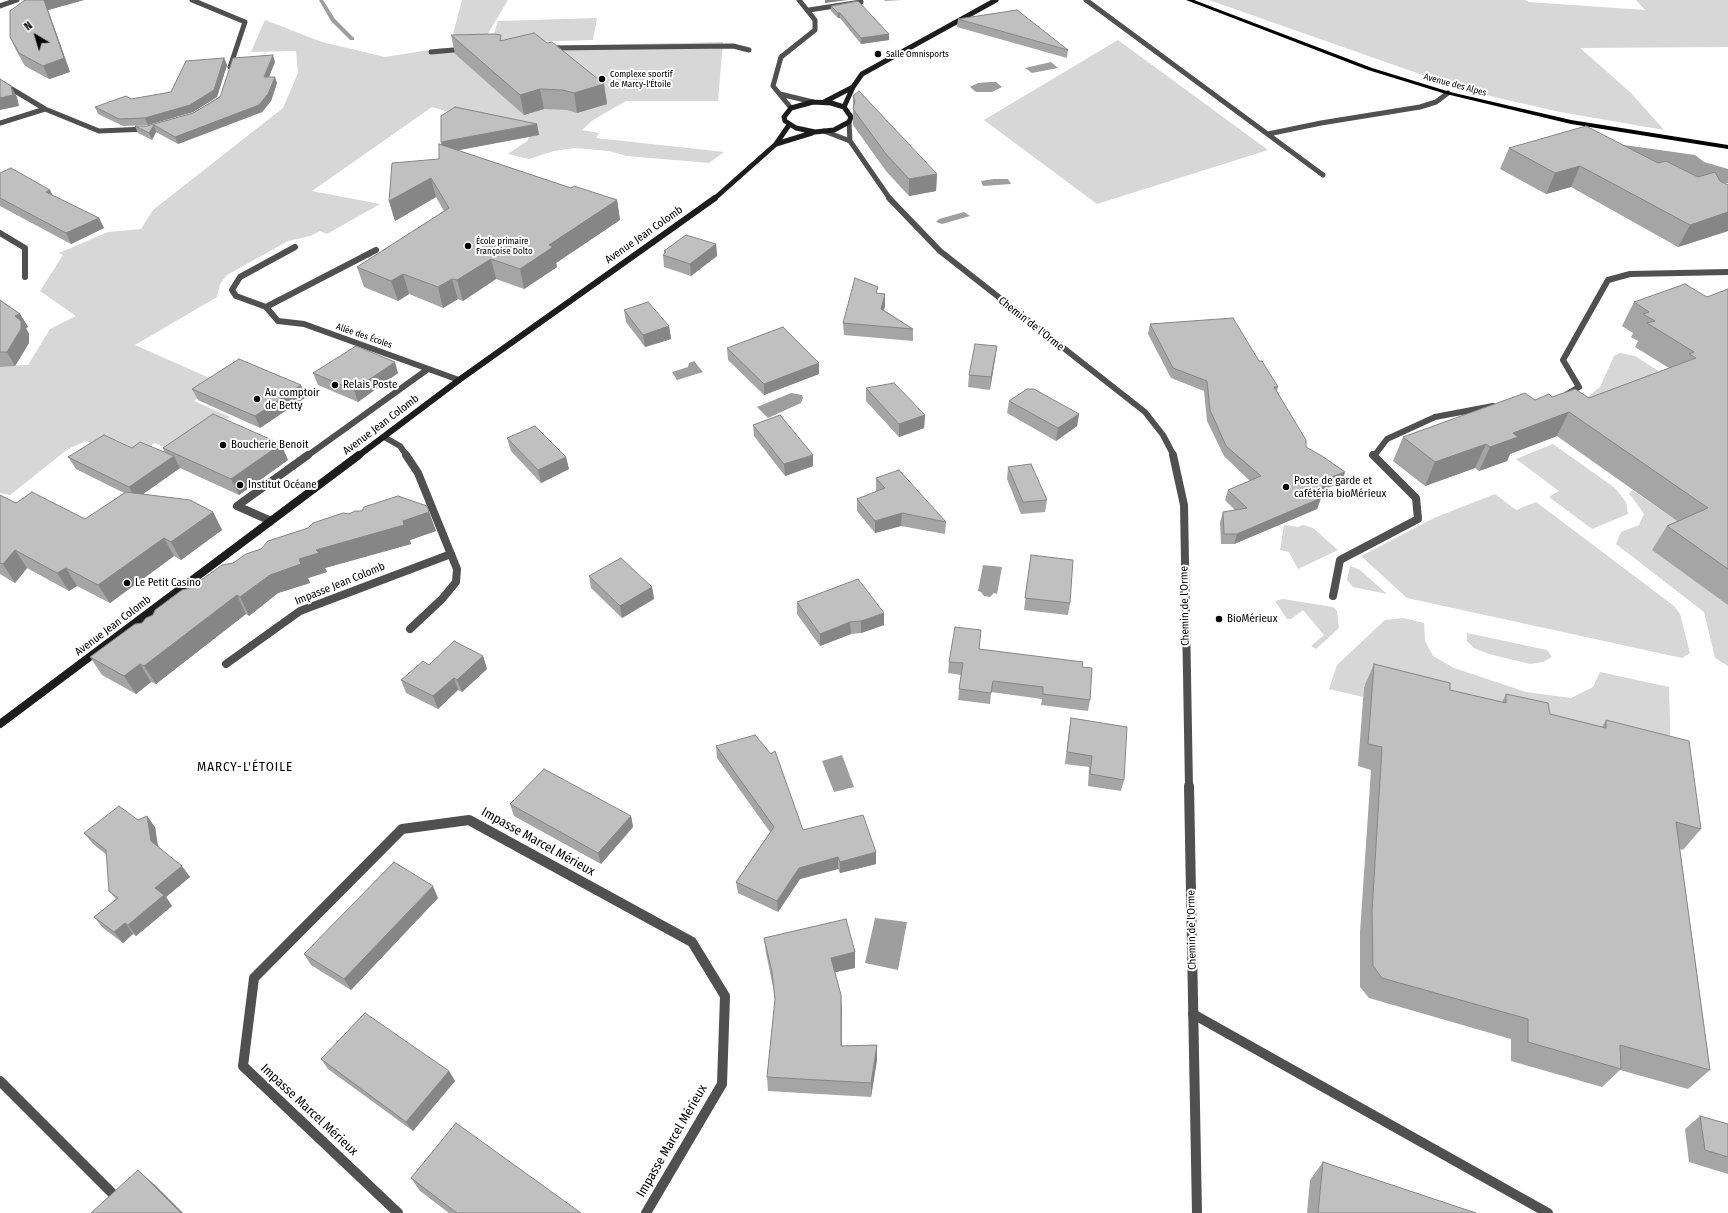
<!DOCTYPE html>
<html>
<head>
<meta charset="utf-8">
<style>
  body { margin:0 }
  #map { position:relative; width:1728px; height:1213px; overflow:hidden; background:#fff; font-family:"Fira Sans Condensed",sans-serif }
  canvas { display:block }
  .north { position:absolute; left:16px; top:16px; width:40px; height:40px; -webkit-text-stroke:3px #fff; paint-order:stroke; rotate:322deg; font-size:11px; font-weight:700; line-height:16px; text-align:center; color:#000 }
  .north::after { content:''; display:block; margin:auto; width:14px; height:18px; background:#000; clip-path:polygon(50% 0,100% 100%,50% 72%,0 100%) }
</style>
</head>
<body>
<div id="map">
<canvas width="1728" height="1213"></canvas>
<div class="north">N</div>
</div>
<script>
const c = document.querySelector('canvas').getContext('2d');
c.lineJoin = 'round';
function fillPath(path, color) { c.fillStyle = color; c.fill(path, 'evenodd'); }
const toPath = rows => new Path2D(rows.map(r => 'M' + r).join(''));
function trace(path, color, width, dash) { c.strokeStyle = color; c.lineWidth = width; c.lineCap = dash ? 'butt' : 'round'; c.setLineDash(dash || []); c.stroke(path); }
function label(font, color, halo, rows, align = 'center') {
  c.font = font + ' "Fira Sans Condensed",sans-serif'; c.lineWidth = 4; c.setLineDash([]); c.textBaseline = 'middle'; c.strokeStyle = halo; c.fillStyle = color; for (const [text, x, y, turn = 0] of rows) {
    c.save(); c.translate(x, y); c.rotate((+turn || 0) * Math.PI / 180); c.textAlign = isNaN(turn) ? turn : align; if (halo) c.strokeText(text, 0, 0); c.fillText(text, 0, 0); c.restore();
  }
}
const green = toPath([
  [462,0,508,0,486,37,452,38],
  [1209,0,1525,0,1529,2,1645,10,1636,0,1728,0,1728,47,1580,48,1632,94,1664,130,1560,112,1468,91],
  [597,18,593,40,491,43,498,21],
  [265,20,322,42,385,57,442,48,723,42,718,101,626,101,593,120,582,130,599,133,596,138,724,152,709,163,627,156,609,151,575,148,554,151,529,159,508,154,527,141,535,127,469,118,432,107,312,191,380,204,327,234,320,231,310,236,288,241,227,275,220,284,217,297,135,345,221,383,194,401,230,417,176,453,155,443,139,451,116,440,105,448,86,441,68,449,10,495,0,493,0,366,28,365,50,329,76,316,40,291,63,255,59,253,108,232,141,229,153,210,283,108,298,73,296,51,251,52],
  [1118,40,1268,150,1097,204,984,120],
  [1620,353,1635,356,1677,383,1580,403,1600,387,1614,356],
  [1553,444,1615,488,1626,502,1628,514,1592,529,1549,497,1559,491,1516,459],
  [1632,490,1693,532,1728,605,1728,666,1715,658,1704,612,1616,544,1621,532,1639,525,1644,514,1629,493],
  [1495,494,1516,510,1536,502,1674,606,1680,614,1690,653,1682,658,1407,598,1361,556,1434,518],
  [1284,525,1298,527,1303,525,1313,528,1338,550,1298,569,1289,552,1280,550],
  [1350,566,1360,570,1387,594,1353,587,1347,580],
  [1283,599,1333,607,1337,611,1339,628,1316,649,1311,646,1324,635,1303,610,1291,619,1287,619,1275,601],
  [1403,618,1424,623,1425,641,1433,656,1454,668,1526,692,1571,698,1593,687,1600,672,1669,687,1671,759,1376,687,1364,685,1363,697,1329,689,1337,665,1385,620],
  [1467,633,1547,650,1552,657,1543,662,1530,664,1489,654,1474,648,1467,641]
]);
const water = toPath([
  [1051,62,1058,68,1032,73,1025,68],
  [990,82,996,82,1002,87,992,92,976,92,970,87,978,83],
  [1624,145,1695,155,1704,162,1728,169,1728,183,1722,184,1632,159,1617,148],
  [994,179,1008,179,1011,184,983,186,981,181],
  [964,212,970,216,942,224,936,222,939,219],
  [694,361,703,372,677,380,672,372,688,367,689,363],
  [791,393,802,395,803,398,801,403,768,418,757,407],
  [983,565,1002,567,997,594,994,593,990,597,984,596,981,592,978,591],
  [842,755,854,787,834,792,822,761],
  [875,918,907,922,898,970,865,963]
]);
const stream = toPath([
  [319,0,323,0,335,19,354,38,354,40,350,40,331,21,319,0]
]);
const laneFar3 = toPath([
  [1086,0,1323,175],
  [548,48,733,46,749,50],
  [431,52,465,49],
  [1268,134,1321,123,1420,107,1436,102,1448,93]
]);
const laneFar2 = toPath([
  [295,247,240,277,232,290,236,296,266,307,278,321,304,324,459,380],
  [266,307,376,250],
  [1567,394,1579,387,1563,360,1608,280,1630,274,1728,272],
  [307,456,428,369],
  [1374,456,1387,439,1435,417,1493,406]
]);
const laneFar1 = toPath([
  [271,521,237,506,308,455],
  [1333,596,1340,560,1418,519,1416,498,1373,455],
  [226,664,300,611,451,554]
]);
const lane = toPath([
  [1193,1014,1548,1213],
  [0,1081,116,1197]
]);
const streetFar3 = toPath([
  [192,0,245,22,230,67],
  [0,6,17,0],
  [809,10,861,2],
  [0,82,45,109,99,131,147,129],
  [780,94,813,102],
  [791,108,773,86,781,57,815,30,815,20,799,0],
  [849,122,850,141,890,199],
  [0,123,45,109],
  [824,131,850,141]
]);
const streetFar2 = toPath([
  [889,198,940,251,1145,412,1163,435,1174,456],
  [0,233,25,248,25,277],
  [384,437,400,446,407,456]
]);
const streetFar1 = toPath([
  [406,455,418,473,457,569,456,582,442,599,410,629],
  [1173,455,1184,505,1189,787]
]);
const street = toPath([
  [1189,786,1197,1213],
  [398,1213,243,1066,254,978,402,829,469,820,692,942,725,996,722,1084,646,1213]
]);
const secondaryFar2 = toPath([
  [813,102,831,103,844,107,851,117,849,122,834,130,815,132,796,128,785,121,784,117,791,108,813,102],
  [824,102,853,87],
  [844,107,853,87,862,74,996,0],
  [776,144,812,133],
  [714,199,776,144,789,125]
]);
const secondaryFar1 = toPath([
  [358,456,459,380,715,198]
]);
const secondary = toPath([
  [0,724,359,455]
]);
const primary = toPath([
  [1186,0,1194,0,1372,68,1450,92,1571,120,1728,145,1728,149,1571,124,1446,94,1368,70,1186,0]
]);
const wall = toPath([
  [25,0,84,0,48,10,70,72,49,79,25,66,16,50,10,37],
  [884,0,901,0,885,1],
  [831,6,889,34,889,40,861,44,840,18,838,18,831,11],
  [958,19,1068,50,1067,58,957,27],
  [451,35,502,40,547,43,604,84,607,104,577,113,567,110,544,109,524,115,455,54],
  [224,58,227,65,217,97,193,112,148,125,123,126,98,114,95,107,131,99,171,92],
  [275,62,269,77,277,83,271,101,262,112,178,144,156,132,152,140,138,133,135,126,147,126,193,113],
  [853,96,937,174,936,191,909,196,886,171,853,125],
  [537,124,539,135,458,150,571,188,617,200,620,220,556,263,557,267,524,289,496,279,463,301,458,299,443,308,409,294,398,301,364,287,357,267,444,211,436,197,395,221,389,201,439,159,442,145,441,142],
  [1509,148,1658,163,1698,177,1720,181,1728,185,1728,231,1678,247,1571,187,1546,194,1500,169],
  [0,173,50,190,52,195,99,218,104,228,71,244,0,206],
  [716,244,717,256,691,276,664,267,663,255,664,254,664,251],
  [1728,289,1728,605,1652,550,1667,526,1677,521,1557,436,1510,454,1507,461,1479,471,1475,468,1425,486,1393,461,1403,437,1535,400,1552,397,1589,398,1669,368,1635,347,1638,341,1631,337,1633,333,1622,326,1634,302,1707,297],
  [878,294,885,294,885,306,884,310,913,329,913,341,844,335,843,323],
  [0,300,20,314,28,327,26,328,29,334,29,343,15,366,0,367],
  [624,310,669,326,671,339,645,347,626,322],
  [1150,324,1259,361,1278,387,1277,391,1306,447,1342,482,1322,490,1321,498,1317,509,1234,544,1221,544,1220,522,1223,512,1235,510,1225,500,1228,490,1250,481,1224,456,1207,421,1204,391,1171,378,1148,334],
  [997,346,995,359,990,390,968,387,969,375],
  [727,348,819,363,819,374,764,395,728,360],
  [313,373,398,373,358,402,318,385],
  [866,388,925,415,924,428,899,437,866,401],
  [192,389,306,397,260,428,198,400],
  [1009,401,1079,414,1077,426,1056,441,1007,413],
  [753,425,813,466,785,476,754,436],
  [507,438,566,457,569,469,541,483,511,451],
  [281,444,288,460,239,495,180,468,143,494,213,512,222,530,181,560,174,556,110,603,77,586,69,591,27,568,15,583,0,574,0,495,16,503,85,519,124,493,76,469,68,457,132,448,165,453,163,448],
  [1008,467,1047,500,1045,512,1021,514,1007,479],
  [876,478,946,522,945,534,901,526,875,533,857,511,857,499,877,492,876,491],
  [429,512,436,531,410,540,411,544,325,568,327,572,308,578,310,583,278,593,249,616,246,614,156,684,151,682,136,694,102,675,90,657,142,623,190,588,233,563,261,549,308,528,349,514],
  [1031,555,1070,603,1068,615,1024,610],
  [589,576,652,587,654,599,622,618,591,588],
  [797,602,884,625,861,633,851,634,820,646,797,614],
  [979,649,1082,667,1090,700,1088,711,1041,705,1042,699,991,692,990,704,958,700,961,675,948,673,949,662],
  [483,656,487,669,462,692,458,690,438,709,406,693,401,680,429,665],
  [1374,664,1450,690,1502,702,1506,694,1550,714,1602,727,1606,720,1701,829,1683,850,1680,849,1710,1070,1688,1089,1620,1070,1602,1087,1511,1061,1511,1039,1369,998,1360,987,1360,932,1371,770,1358,766,1364,687],
  [1071,718,1124,780,1121,791,1088,786,1089,767,1065,764,1069,730],
  [716,746,803,830,876,864,840,873,838,869,800,879,778,912,738,893,736,882,770,832,717,758],
  [510,804,631,816,633,827,601,864,514,816],
  [138,820,155,827,158,847,190,877,166,897,172,906,136,936,133,934,123,943,103,928,94,917,116,899,109,891,107,855,93,844,84,833],
  [438,898,351,990,311,965,304,954],
  [764,938,855,952,855,968,835,972,841,995,842,1046,877,1045,877,1060,871,1097,768,1091,767,1077,775,999,773,987,766,953],
  [321,1059,449,1071,455,1081,413,1131,328,1069],
  [1700,1116,1728,1124,1728,1174,1689,1162,1685,1129],
  [1323,1162,1476,1213,1307,1213,1310,1180],
  [411,1178,581,1213,449,1213,420,1191]
]);
const shadedWall = toPath([
  [44,0,84,0,48,10,70,72,49,79,43,66],
  [825,0,848,0,825,3],
  [838,13,840,13,840,18,838,18],
  [889,34,889,40,861,44,861,38],
  [273,55,275,62,266,84,264,77],
  [224,58,227,65,217,97,193,112,148,125,145,118],
  [275,77,277,83,271,101,262,112,178,144,175,137],
  [604,84,607,104,577,113,574,93],
  [11,86,17,97,19,106,0,110,0,98],
  [540,89,544,109,524,115,520,95],
  [537,124,539,135,444,153,441,142],
  [154,125,156,132,152,140,149,133],
  [1580,166,1571,187,1546,194,1555,173],
  [937,174,936,191,909,196,909,179],
  [431,178,436,197,395,221,389,201],
  [50,190,55,200,46,192],
  [617,200,620,220,556,263,557,267,524,289,520,269,549,245],
  [1728,212,1728,231,1678,247,1690,225],
  [99,218,104,228,71,244,66,233],
  [716,244,717,256,691,276,690,264],
  [491,259,496,279,463,301,457,280],
  [403,274,409,294,398,301,391,281],
  [452,279,458,299,443,308,438,287],
  [885,294,885,306,881,321,881,309],
  [20,314,28,327,26,328,29,334,29,343,15,366,7,352,15,316],
  [669,326,671,339,645,347,643,335],
  [997,346,995,359,990,390,991,377],
  [395,362,398,373,358,402,354,390],
  [819,363,819,374,764,395,764,384],
  [301,385,306,397,260,428,255,416],
  [1569,412,1557,436,1510,454,1507,461,1479,471,1490,447,1513,433],
  [1079,414,1077,426,1056,441,1058,428],
  [925,415,924,428,899,437,899,424],
  [281,444,288,460,239,495,231,479],
  [1486,444,1475,468,1425,486,1435,462],
  [813,455,813,466,785,476,784,464],
  [174,456,180,468,136,499,129,487],
  [566,457,569,469,541,483,538,470],
  [1345,472,1342,482,1320,491,1323,480],
  [1321,498,1317,509,1234,544,1237,534],
  [213,512,222,530,181,560,171,542],
  [429,512,436,531,410,540,411,544,325,568,327,572,308,578,310,583,278,593,249,616,240,597,270,575,299,559,316,550],
  [902,513,901,526,875,533,875,521],
  [164,538,174,556,110,603,98,585],
  [15,550,27,568,15,583,3,564],
  [66,568,77,586,69,591,57,573],
  [652,587,654,599,622,618,620,606],
  [237,595,246,614,156,684,144,666],
  [884,613,884,625,861,633,861,621],
  [850,622,851,634,820,646,820,634],
  [483,656,487,669,462,692,457,680],
  [140,664,151,682,136,694,124,676],
  [454,678,458,690,438,709,433,696],
  [147,816,155,827,159,852,151,841],
  [631,816,633,827,601,864,598,853],
  [876,852,876,864,840,873,840,862],
  [838,857,838,869,800,879,778,912,777,901,799,868],
  [182,866,190,877,166,897,172,906,136,936,128,925,155,888],
  [433,886,438,898,351,990,344,979],
  [125,923,133,934,123,943,114,932],
  [855,952,855,968,832,973,831,958],
  [841,995,842,1010,841,1061],
  [877,1045,877,1060,871,1097,871,1083],
  [449,1071,455,1081,413,1131,406,1122],
  [138,1170,156,1186,183,1213,181,1213]
]);
const building = toPath([
  [25,0,44,0,64,58,43,66,19,53,10,37,10,11,25,0],
  [858,1,889,34,861,38,840,13,838,13,831,6,858,1],
  [1017,10,1068,50,958,19,1017,10],
  [534,33,547,43,552,42,604,84,574,93,563,90,540,89,520,95,451,35,494,34,501,35,500,41,534,33],
  [273,55,264,77,275,77,268,94,259,105,175,137,154,125,149,133,135,126,147,126,193,113,220,97,233,58,273,55],
  [224,58,214,90,190,105,145,118,119,119,95,107,126,96,131,99,171,92,186,61,224,58],
  [0,79,11,86,13,95,0,98,0,79],
  [859,91,937,174,909,179,886,154,853,109,855,101,853,96,859,91],
  [455,107,537,124,441,142,441,116,455,107],
  [1586,126,1658,163,1666,161,1698,177,1715,172,1720,181,1728,185,1728,212,1690,225,1580,166,1555,173,1509,148,1586,126],
  [439,144,571,188,574,186,617,200,549,245,553,247,520,269,491,259,457,280,452,279,438,287,403,274,391,281,357,267,449,208,431,178,389,201,392,163,439,159,439,144],
  [11,168,50,190,46,192,99,218,66,233,0,198,0,173,11,168],
  [686,235,716,244,690,264,663,255,666,252,664,251,686,235],
  [855,278,878,287,876,293,885,294,881,309,913,329,843,323,855,278],
  [1685,284,1707,297,1728,289,1728,569,1667,526,1708,508,1569,412,1513,433,1518,437,1490,447,1486,444,1435,462,1403,437,1525,393,1535,400,1549,394,1552,397,1575,389,1589,398,1696,358,1689,354,1694,352,1647,323,1655,321,1643,314,1649,312,1634,302,1685,284],
  [0,300,20,314,15,316,21,321,21,329,7,352,0,352,0,300],
  [648,302,669,326,643,335,624,310,648,302],
  [1233,318,1259,361,1262,361,1278,387,1274,387,1306,440,1306,447,1322,456,1345,472,1323,480,1321,498,1237,534,1224,534,1223,512,1247,508,1228,490,1261,476,1226,446,1210,410,1207,381,1173,368,1150,324,1233,318],
  [783,327,819,363,764,384,727,348,783,327],
  [975,344,997,346,991,377,969,375,975,344],
  [356,346,395,362,354,390,313,373,356,346],
  [239,359,301,385,255,416,192,389,239,359],
  [894,383,925,415,899,424,866,388,894,383],
  [1027,389,1034,389,1079,414,1058,428,1009,401,1027,389],
  [213,414,281,444,231,479,163,448,213,414],
  [780,415,813,455,784,464,753,425,780,415],
  [535,426,566,457,538,470,507,438,535,426],
  [104,435,132,448,140,442,174,456,129,487,68,457,104,435],
  [1031,464,1047,500,1023,502,1008,467,1031,464],
  [899,470,946,522,902,513,875,521,857,499,885,488,876,478,899,470],
  [32,492,85,519,126,492,190,500,213,512,171,542,164,538,98,585,66,568,57,573,15,550,3,564,0,563,0,495,16,503,32,492],
  [398,496,427,506,429,512,403,521,404,525,316,550,319,553,299,559,301,564,270,575,240,597,237,595,144,666,140,664,124,676,90,657,135,624,142,623,146,618,153,615,155,610,182,590,190,588,222,565,233,563,246,554,261,549,268,541,308,528,313,523,343,513,349,514,355,511,362,511,364,507,398,496],
  [1031,555,1073,560,1070,603,1025,598,1031,555],
  [621,558,652,587,620,606,589,576,621,558],
  [858,579,884,613,861,621,850,622,820,634,797,602,858,579],
  [955,627,981,630,979,649,1083,662,1082,667,1092,668,1090,700,1043,694,1043,687,993,681,991,693,959,689,963,663,949,662,955,627],
  [454,641,483,656,457,680,454,678,433,696,401,680,423,661,429,665,454,641],
  [1374,664,1450,683,1450,690,1506,703,1506,694,1548,703,1550,714,1606,728,1606,720,1689,741,1701,829,1676,822,1710,1070,1620,1045,1621,1069,1528,1042,1528,1019,1382,978,1373,966,1372,911,1382,747,1368,744,1374,664],
  [1071,718,1127,727,1124,780,1090,774,1092,756,1067,752,1071,718],
  [755,735,771,754,775,751,803,830,863,815,876,852,840,862,838,857,799,868,777,901,736,882,774,827,716,746,755,735],
  [544,769,631,816,598,853,510,804,544,769],
  [119,806,138,820,147,816,151,841,182,866,155,888,164,895,128,925,125,923,114,932,94,917,118,898,109,891,106,850,84,833,119,806],
  [394,862,433,886,344,979,304,954,394,862],
  [846,919,855,952,831,958,841,995,841,1046,877,1045,871,1083,767,1077,775,999,772,972,764,938,846,919],
  [365,1013,449,1071,406,1122,321,1059,365,1013],
  [1700,1116,1728,1124,1728,1157,1705,1150,1700,1116],
  [456,1123,581,1213,457,1213,411,1178,456,1123],
  [1323,1162,1476,1213,1318,1213,1323,1162],
  [138,1170,181,1213,91,1213,138,1170]
]);
const markers = [
  [878,54,4,"#000"],
  [602,79,4,"#000"],
  [468,246,4,"#000"],
  [335,385,4,"#000"],
  [257,399,4,"#000"],
  [223,445,4,"#000"],
  [240,485,4,"#000"],
  [1286,487,4,"#000"],
  [127,583,4,"#000"],
  [1219,619,4,"#000"]
];
const farPoinames = [
  ["Salle Omnisports",886,54],
  ["Complexe sportif",610,74],
  ["de Marcy-l'Étoile",610,84],
  ["École primaire",476,241],
  ["Françoise Dolto",476,251]
];
const farStreetnames = [
  ["Avenue des Alpes",1455,85,15],
  ["Allée des Écoles",364,336,19]
];
const streetNames = [
  ["Avenue Jean Colomb",644,235,-35],
  ["Chemin de l'Orme",1031,324,38],
  ["Avenue Jean Colomb",381,425,-37],
  ["Impasse Jean Colomb",340,584,-22],
  ["Chemin de l'Orme",1185,606,-91],
  ["Avenue Jean Colomb",113,626,-37],
  ["Chemin de l'Orme",1192,930,-91]
];
const poiNames = [
  ["Relais Poste",343,385],
  ["Au comptoir",265,393],
  ["de Betty",265,406],
  ["Boucherie Benoit",231,445],
  ["Poste de garde et",1294,481],
  ["cafétéria bioMérieux",1294,494],
  ["Institut Océane",248,485],
  ["Le Petit Casino",135,583],
  ["BioMérieux",1227,619]
];
const quarterNames = [
  ["MARCY-L'ÉTOILE",245,767]
];
const nearStreetnames = [
  ["Impasse Marcel Mérieux",538,842,29],
  ["Impasse Marcel Mérieux",309,1110,43],
  ["Impasse Marcel Mérieux",672,1141,-60]
];
fillPath(green, '#d7d7d7');
fillPath(water, '#9e9e9e');
fillPath(stream, '#9e9e9e');
trace(laneFar3, '#505050', 5);
trace(laneFar2, '#505050', 6);
trace(laneFar1, '#505050', 8);
trace(lane, '#505050', 10);
trace(streetFar3, '#505050', 5);
trace(streetFar2, '#505050', 6);
trace(streetFar1, '#505050', 8);
trace(street, '#505050', 10);
trace(secondaryFar2, '#1d1d1d', 5);
trace(secondaryFar1, '#1d1d1d', 6);
trace(secondary, '#1d1d1d', 8);
fillPath(primary, '#000');
fillPath(wall, '#a5a5a5');
fillPath(shadedWall, '#868686');
fillPath(building, '#c0c0c0');
trace(building, '#868686', 1);
for (const [x, y, r, color] of markers) { const dot = new Path2D(); dot.arc(x, y, r, 0, 2 * Math.PI); c.fillStyle = color; c.fill(dot); trace(dot, '#fff', 1.5); }
label('9px', '#000', '#fff', farPoinames, 'left');
label('9px', '#000', '#fff', farStreetnames);
label('11px', '#000', '#fff', streetNames);
label('11px', '#000', '#fff', poiNames, 'left');
c.letterSpacing = '1px';
label('13px', '#000', '#fff', quarterNames);
c.letterSpacing = '0px';
label('13px', '#000', '#fff', nearStreetnames);
</script>
</body>
</html>
